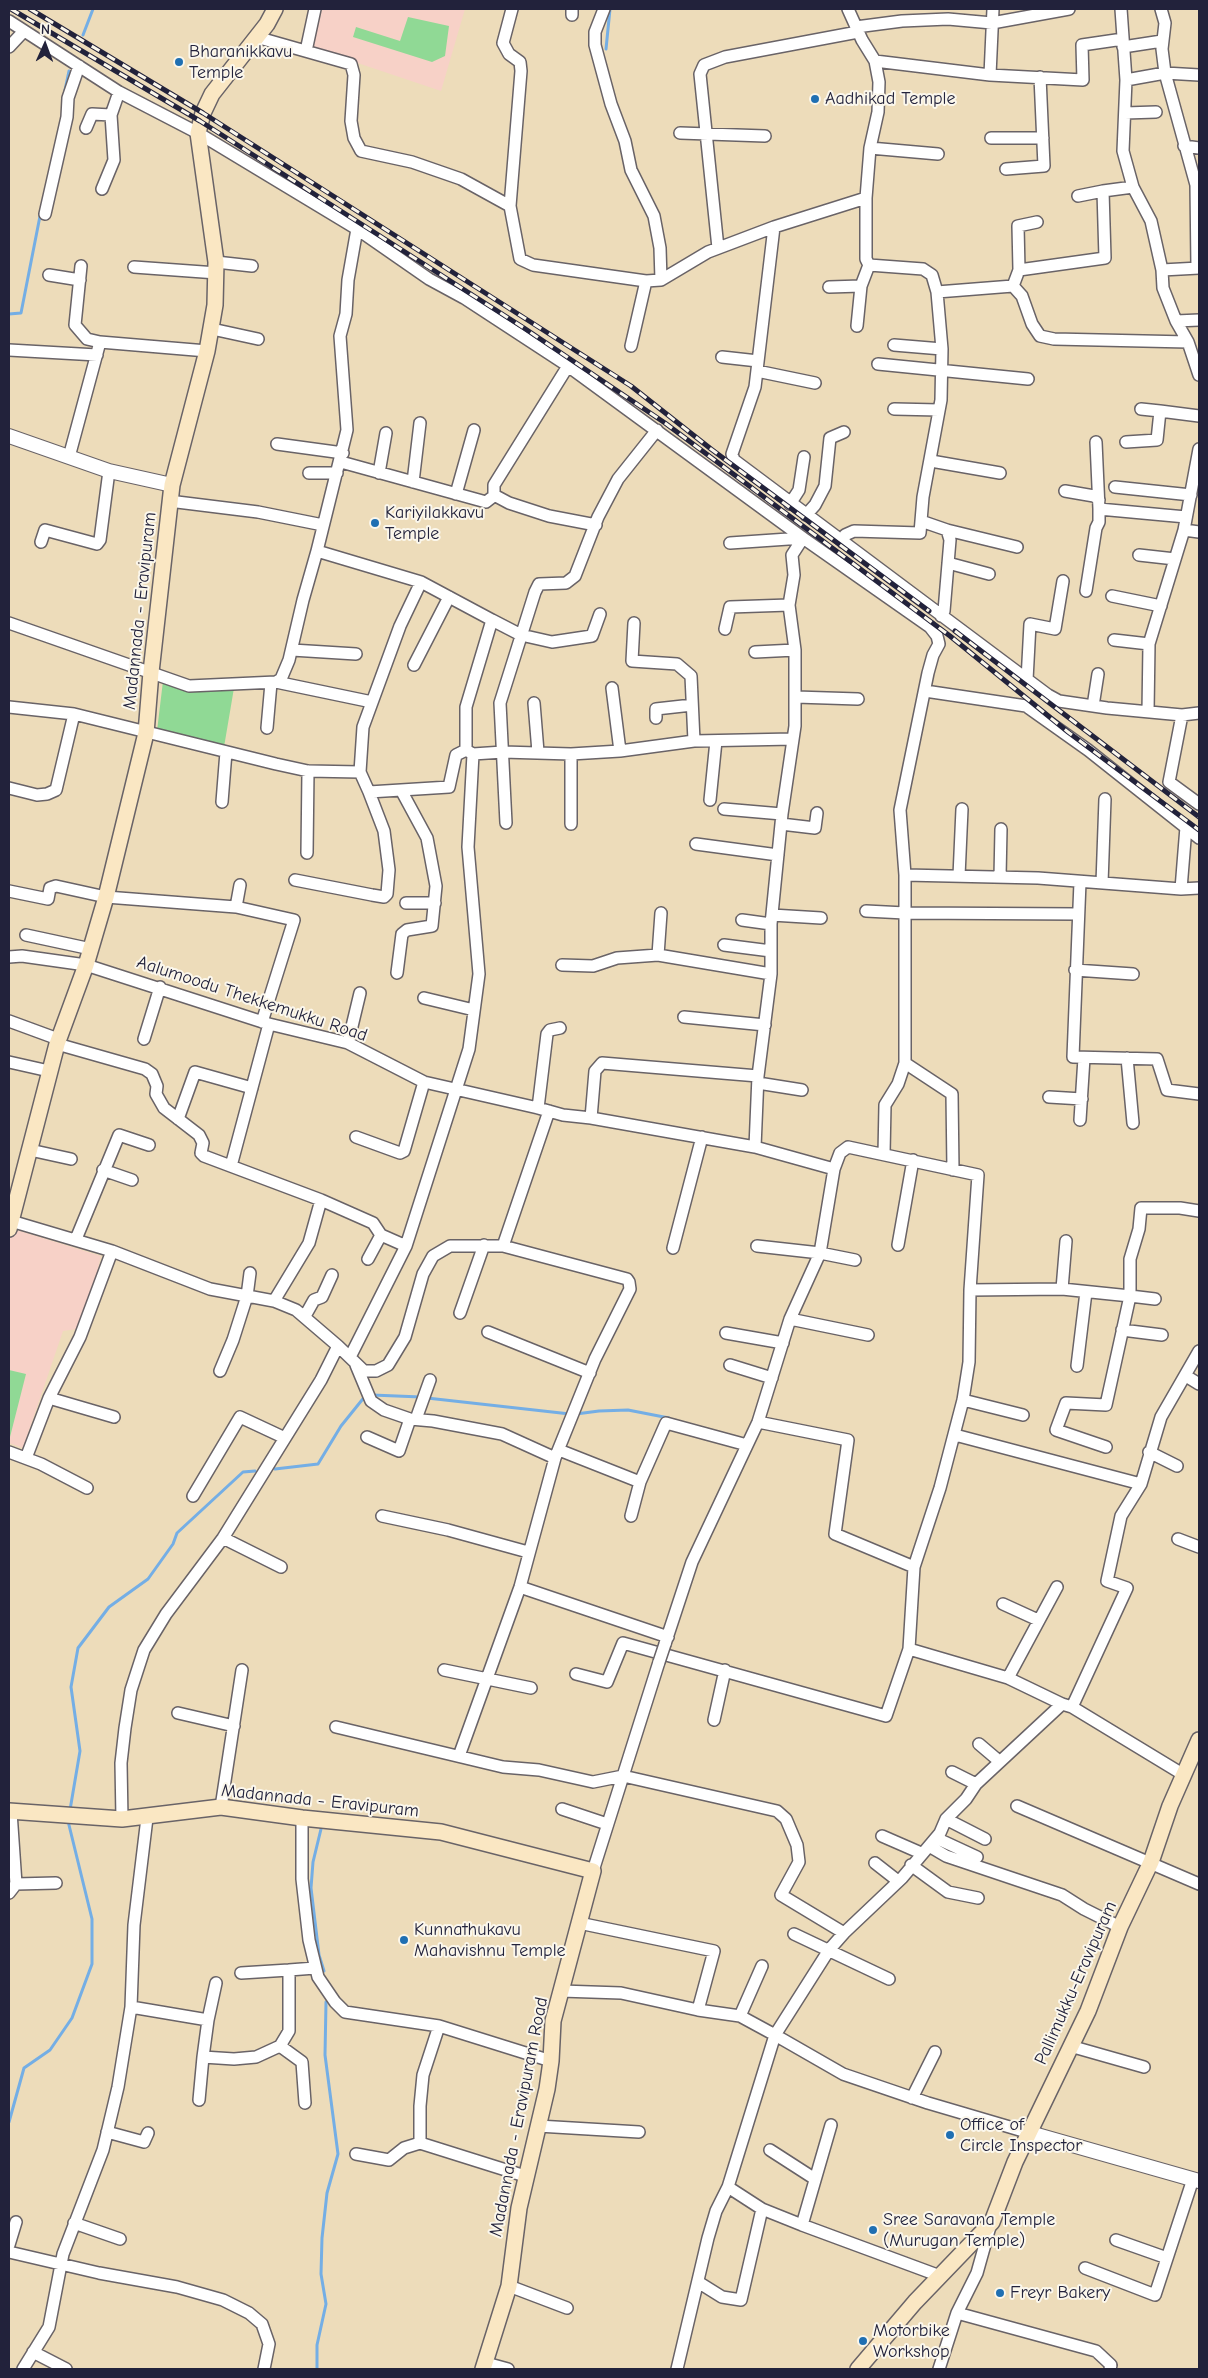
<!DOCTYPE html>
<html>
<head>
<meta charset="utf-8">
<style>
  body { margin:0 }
  #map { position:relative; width:1208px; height:2378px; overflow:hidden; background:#eddcba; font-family:"Comic Neue",sans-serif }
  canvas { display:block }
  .frame { position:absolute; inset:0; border:10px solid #22223b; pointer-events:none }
  .north { position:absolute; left:20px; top:20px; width:50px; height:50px; -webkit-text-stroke:4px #fbf7ec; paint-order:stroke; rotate:2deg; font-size:14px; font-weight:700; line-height:20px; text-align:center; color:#22223b }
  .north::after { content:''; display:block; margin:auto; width:18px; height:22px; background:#22223b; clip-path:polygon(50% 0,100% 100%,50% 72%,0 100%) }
</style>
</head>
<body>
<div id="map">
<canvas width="1208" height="2378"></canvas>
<div class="frame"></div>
<div class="north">N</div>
</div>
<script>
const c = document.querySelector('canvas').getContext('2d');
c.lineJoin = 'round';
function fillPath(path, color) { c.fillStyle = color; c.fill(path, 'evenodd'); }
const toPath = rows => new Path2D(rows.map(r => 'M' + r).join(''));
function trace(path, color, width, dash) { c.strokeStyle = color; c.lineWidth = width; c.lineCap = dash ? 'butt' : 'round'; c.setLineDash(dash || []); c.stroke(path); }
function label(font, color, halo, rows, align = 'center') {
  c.font = font + ' "Comic Neue",sans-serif'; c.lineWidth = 4; c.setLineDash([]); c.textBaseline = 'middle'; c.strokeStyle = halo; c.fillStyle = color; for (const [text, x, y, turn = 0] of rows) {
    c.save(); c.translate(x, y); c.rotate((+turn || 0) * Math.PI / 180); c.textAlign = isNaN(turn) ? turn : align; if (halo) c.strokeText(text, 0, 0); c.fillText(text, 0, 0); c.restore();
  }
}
const built = toPath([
  [322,9,465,9,441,91,313,48],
  [10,1228,101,1256,84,1328,63,1331,23,1448,9,1443]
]);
const green = toPath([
  [408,17,449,26,445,56,432,62,353,37,356,27,400,41],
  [163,681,234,688,224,747,157,731],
  [9,1370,26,1374,10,1437,9,1436]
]);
const stream = toPath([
  [83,35,93,9],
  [606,49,610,9],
  [65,90,69,71],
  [9,314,21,313,41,211],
  [372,1395,421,1397],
  [427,1398,570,1414],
  [576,1414,599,1411,628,1410,669,1418],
  [275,1469,318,1464,341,1426,366,1395],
  [70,1810,80,1751,71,1687,78,1648,109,1607,148,1579,173,1544,177,1533,243,1472,255,1471],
  [321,1829,313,1862,311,1888,319,1955,324,1971],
  [9,2122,24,2068,50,2050,72,2018,92,1964,92,1919,68,1821],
  [317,2369,317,2345,326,2304,321,2274,322,2238,327,2193,338,2154,325,2055,326,2002]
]);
const minor = toPath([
  [572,9,572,15],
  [604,9,595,32,595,45,611,104,625,141,631,170,654,216,660,248,661,280],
  [1121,9,1126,80,1123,151,1133,187,1151,221,1162,270],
  [1161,9,1165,23,1162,49,1165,73,1196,185,1197,268],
  [9,21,119,92,198,133,357,229,429,279,464,298,568,366,803,538],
  [856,27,902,21,948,19,992,23,1069,9],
  [256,37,351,64,354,75,351,121,354,138,361,151,412,162,461,179,510,206,520,259,533,265,646,281,661,280,708,252,774,227,866,198,870,148,878,112,879,82,875,61,862,40,848,9],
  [9,47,24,31],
  [1123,47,1162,41],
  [306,51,315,9],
  [875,61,990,75,1083,80,1082,45,1123,39],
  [990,75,993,9],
  [1126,80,1165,73,1199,75],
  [1125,113,1156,112],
  [86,128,92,114,111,115],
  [680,133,765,136],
  [991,138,1043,138],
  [1184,146,1199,148],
  [870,148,938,154],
  [1006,169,1044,166,1040,77],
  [102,189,114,160,111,115,119,92],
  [1078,196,1103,191],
  [866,198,866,259,869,265,923,269,932,275,937,292,1013,286,1022,296,1032,324,1040,336,1054,339,1188,342,1176,321,1163,288,1162,270,1199,268],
  [510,206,521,71,520,62,509,54,503,43,512,9],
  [45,214,67,117,68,98,79,66],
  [774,227,755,387,732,454,734,460,1048,695,1059,701,1107,708,1182,715,1199,713],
  [357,229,348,280,346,314,340,336,347,430,317,551,421,582,492,620,466,707,466,750,473,754,503,752,571,754,620,751,694,741,793,739],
  [718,248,700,74,704,65,725,57,858,32],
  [216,262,252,266],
  [81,266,75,325,87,339,100,342],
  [134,267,217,273],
  [1019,270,1018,226,1037,222],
  [49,275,80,280],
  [1013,286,1019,270,1105,258,1103,191,1133,187],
  [829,287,861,286],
  [1176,321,1199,320],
  [857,326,861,286,869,265],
  [212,329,258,339],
  [1188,342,1199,375],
  [894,345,942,349],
  [631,346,646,281],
  [9,350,97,355],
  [722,357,758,361],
  [878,364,1028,379],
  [568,366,494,485,494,495,509,503,549,516,596,525],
  [757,371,815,383],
  [894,409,939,410],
  [1141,409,1160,411],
  [1096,442,1099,509,1186,517],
  [1126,442,1157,440,1160,411,1199,416],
  [277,444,343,453],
  [69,457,100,342,207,351],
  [931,461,1000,473],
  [341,462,486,502,495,495],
  [309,473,337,473],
  [379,473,386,433],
  [413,482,420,423],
  [1115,487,1191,495],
  [1065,491,1094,496,1099,500],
  [456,494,474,430],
  [169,501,258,512,323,525],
  [790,504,799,490,804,457],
  [806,515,815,505,825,486,830,438,844,432],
  [921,521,947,530,950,540,944,611,941,616],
  [947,530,1017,547],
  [1184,530,1199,532],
  [41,542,45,530,97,544,100,540,109,471],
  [843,542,845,535,854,531,920,533,923,497,941,400,942,349,937,292],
  [730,543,803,538],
  [1139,555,1175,559],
  [948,563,989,574],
  [1086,591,1096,528,1099,522,1099,509],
  [1112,596,1161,606],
  [492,620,521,635,552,642,592,636,600,614],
  [9,623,189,686,276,682,281,679,289,660,303,600,317,551],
  [634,623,632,661,677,664,691,676,694,741],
  [725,629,730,607,789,605],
  [1114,640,1149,644],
  [292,650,356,654],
  [755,652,795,650],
  [414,665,449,597],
  [1027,680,1030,624,1055,629,1063,581],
  [276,682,372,702],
  [612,688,620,751],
  [925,691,1026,706,1088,750,1199,838],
  [796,697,858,699],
  [534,703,538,752],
  [1093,706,1098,674],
  [9,707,74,714],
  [1148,712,1149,644,1184,530,1199,449],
  [1182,715,1169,782,1199,804],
  [656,718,656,709,692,705],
  [267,728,271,683],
  [571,754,571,824],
  [360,772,369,792,401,790,427,838,436,886,432,926,407,930,402,934,397,973],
  [9,788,37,795,47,794,56,790,74,714,276,764,308,771,360,772,363,727,400,626,421,582],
  [401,790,449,787,456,755,466,750],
  [710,800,716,741],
  [222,802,226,752],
  [724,809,782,814],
  [506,823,500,703,535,592,539,584,566,583,575,576,598,517,618,479,657,430],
  [781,824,815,828,817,813],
  [696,844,778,855],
  [307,853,308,771],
  [905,875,1038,878,1181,889,1199,888],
  [959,876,962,809],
  [1000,877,1001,829],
  [295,880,372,895,384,897,387,894,389,870,384,831,369,792],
  [1080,882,1073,1057,1157,1059,1167,1090,1199,1094],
  [1102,883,1105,799],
  [1181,889,1186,827],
  [9,891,48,899,50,888,56,886,106,897,236,907,294,920,262,1022],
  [406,903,435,903],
  [236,907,240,885],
  [866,911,905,913,1078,914],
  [772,915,821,918],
  [742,920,771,924],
  [26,935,91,949],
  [724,945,771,951],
  [658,955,661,913],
  [9,957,22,956,86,965,269,1024,348,1043,424,1082,538,1108,563,1115,591,1118,755,1147,834,1169,820,1253,790,1319,758,1422,692,1562,665,1644],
  [562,965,593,966,617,958,658,955,771,974],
  [1075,970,1133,974],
  [424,998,474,1010],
  [684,1017,765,1025],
  [9,1021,58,1039],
  [144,1039,160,987],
  [348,1043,360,993],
  [57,1044,145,1069,152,1074,157,1086,156,1094,164,1108,199,1135,203,1143,201,1153,204,1156,321,1200,373,1223,381,1235,406,1246],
  [1127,1058,1133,1123],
  [9,1062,49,1071],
  [905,1063,952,1094,953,1170],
  [758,1083,802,1090],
  [1049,1097,1082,1099],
  [538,1108,547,1034,550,1030,560,1028],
  [591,1118,595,1071,602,1063,758,1076],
  [178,1119,195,1072,252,1088],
  [1080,1120,1084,1058],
  [356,1137,400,1153,404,1151,424,1082],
  [755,1147,758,1076,771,974,771,924,782,814,795,726,795,650,789,605,794,575,792,555,803,538,930,627,937,636,939,644,933,655,928,673,900,810,905,875,905,1063,898,1084,885,1105,884,1154],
  [30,1150,71,1159],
  [231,1166,269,1024],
  [834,1169,840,1153,848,1147,978,1175,970,1290,1062,1289,1130,1296,1130,1259,1139,1229,1141,1208,1180,1208,1199,1211],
  [103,1170,132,1180],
  [11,1221,112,1251,210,1289,274,1301,296,1310,338,1346,321,1380,223,1538,166,1614,144,1650,131,1690,125,1728,121,1763,122,1819],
  [76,1239,119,1135,149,1145],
  [898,1245,913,1160],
  [503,1246,549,1111],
  [757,1246,820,1253,855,1260],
  [673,1248,702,1137],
  [368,1259,381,1235],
  [1062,1289,1066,1241],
  [274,1301,309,1243,321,1200],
  [460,1313,484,1245],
  [305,1316,314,1300,322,1297,332,1275],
  [790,1319,868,1335],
  [1122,1330,1162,1335],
  [488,1332,590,1373],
  [726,1333,783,1343],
  [338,1346,364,1371,376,1371,388,1365,405,1337,423,1274,433,1256,450,1246,503,1246,627,1279,629,1282,630,1289,595,1359,555,1458,520,1587,459,1756],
  [350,1357,406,1246,469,1049,479,974,468,847,473,754],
  [356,1365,371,1401,384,1410,410,1419,433,1421,502,1434,555,1458],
  [730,1365,772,1378],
  [1077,1366,1086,1292],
  [220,1371,233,1340,247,1296,250,1273],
  [1186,1376,1199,1384],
  [49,1398,114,1417],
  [963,1400,1023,1415],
  [416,1419,430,1380],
  [758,1422,848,1440,835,1534,914,1567,909,1649,1008,1678,1062,1704,1072,1707,1184,1775],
  [955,1435,1141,1484],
  [367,1437,399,1451,410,1419],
  [1106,1447,1056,1430,1066,1403,1106,1405,1130,1296,1155,1299],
  [559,1450,640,1482,666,1423,747,1445],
  [9,1452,41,1464,87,1488],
  [1149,1452,1177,1466],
  [26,1458,49,1398,80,1337,112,1251],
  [193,1496,240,1417,285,1438],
  [382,1516,448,1530,528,1552],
  [631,1516,640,1482],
  [223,1538,281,1567],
  [1178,1539,1199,1547],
  [914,1567,940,1488,963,1400,969,1362,970,1290],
  [520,1587,668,1637],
  [1003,1604,1038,1620],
  [444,1670,531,1688],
  [576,1674,607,1682,623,1643,886,1716,909,1649],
  [1008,1678,1057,1587],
  [1072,1707,1127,1588,1107,1581,1121,1516,1141,1484,1161,1417,1199,1351],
  [178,1713,234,1726],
  [714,1720,725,1670],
  [336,1727,503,1767,539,1770,593,1782,623,1776,777,1811,786,1819,797,1845,799,1862,781,1895,844,1933,902,1878,940,1833,946,1819,966,1799,976,1784,1062,1704],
  [979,1744,999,1761],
  [952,1772,976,1784],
  [1017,1806,1199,1884],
  [221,1807,242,1670],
  [562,1809,607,1824],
  [302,1818,302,1879,309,1940,318,1977,335,2002,345,2012,439,2026,551,2061],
  [946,1819,985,1839],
  [882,1836,921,1853],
  [936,1838,977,1857],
  [929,1846,946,1856,1062,1895,1084,1909,1120,1927],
  [875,1863,898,1881],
  [911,1865,948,1892,978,1898],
  [593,1871,659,1662],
  [16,1884,56,1883],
  [9,1893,16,1884,11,1812],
  [579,1923,714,1951,698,2010,740,2016,775,2035,829,1950,844,1933],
  [794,1934,889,1979],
  [241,1973,289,1970],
  [561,1991,621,1993,698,2010],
  [131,2007,208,2020,203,2057,234,2059,256,2057,280,2046,289,2031,289,1970,315,1968],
  [740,2016,762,1966],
  [208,2020,216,1983],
  [280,2046,302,2062,305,2103],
  [1070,2046,1144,2067],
  [912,2098,935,2052],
  [199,2100,203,2057],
  [831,2125,802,2225,940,2276],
  [538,2126,639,2132],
  [107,2132,144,2142,148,2133],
  [420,2143,420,2106,423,2075,439,2026],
  [770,2150,815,2179],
  [356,2154,389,2160,404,2148,420,2143,525,2176],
  [728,2187,762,2209],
  [74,2223,120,2239],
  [1116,2240,1167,2258],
  [9,2245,16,2222],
  [9,2252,99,2273,177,2287,223,2300,249,2313,262,2324,269,2344,264,2369],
  [1085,2268,1155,2295,1193,2179],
  [698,2282,722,2297,741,2300,762,2209,802,2225],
  [509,2286,567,2308],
  [957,2313,1096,2351,1111,2365,1110,2369],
  [33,2352,66,2369],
  [486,2363,508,2369],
  [23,2369,49,2327,63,2254,103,2150,118,2087,131,2007,134,1925,147,1818],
  [677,2369,708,2238,716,2211,728,2187,775,2035,843,2074,928,2103,1030,2133],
  [939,2369,957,2313,977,2273,991,2223]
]);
const tertiary = toPath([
  [9,436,109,471,172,485],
  [1030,2133,1199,2181]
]);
const secondary = toPath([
  [9,1229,57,1044,86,965,106,897,146,733,151,672,172,485,207,351,215,305,216,262,198,133,203,113,212,94,267,24,275,9],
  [9,1811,122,1819,221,1807,302,1818,441,1832,593,1871,553,2021,551,2061,547,2089,519,2208,509,2286,483,2369],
  [858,2369,915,2302,992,2222,1015,2162,1088,2011,1120,1927,1151,1862,1170,1806,1199,1740]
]);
const rail = toPath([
  [11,9,200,121,524,328,665,423,950,636,1068,732,1199,830],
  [30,9,203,113,631,386,711,449,929,611],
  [955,631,1199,817]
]);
const minorBridge = toPath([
  [659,1662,665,1644]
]);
const markers = [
  [179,62,5,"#1f6fb2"],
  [815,99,5,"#1f6fb2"],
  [375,523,5,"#1f6fb2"],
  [404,1940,5,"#1f6fb2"],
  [950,2135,5,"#1f6fb2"],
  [873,2230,5,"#1f6fb2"],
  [1000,2293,5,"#1f6fb2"],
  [863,2341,5,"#1f6fb2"]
];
const poiNames = [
  ["Bharanikkavu",189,52],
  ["Temple",189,73],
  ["Aadhikad Temple",825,99],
  ["Kariyilakkavu",385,513],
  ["Temple",385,534],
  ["Kunnathukavu",414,1930],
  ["Mahavishnu Temple",414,1951],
  ["Office of",960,2125],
  ["Circle Inspector",960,2146],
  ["Sree Saravana Temple",883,2220],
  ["(Murugan Temple)",883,2241],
  ["Freyr Bakery",1010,2293],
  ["Motorbike",873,2331],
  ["Workshop",873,2352]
];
const streetNames = [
  ["Madannada - Eravipuram",140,611,-84],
  ["Aalumoodu Thekkemukku Road",252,999,18],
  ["Madannada - Eravipuram",320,1801,6],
  ["Pallimukku-Eravipuram",1076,1983,-66],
  ["Madannada - Eravipuram Road",519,2117,-79]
];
fillPath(built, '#f7d1c7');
fillPath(green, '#90d995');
trace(stream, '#74aee5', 3);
trace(minor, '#696367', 14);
trace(tertiary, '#696367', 16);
trace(secondary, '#696367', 18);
trace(minor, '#fff', 11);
trace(tertiary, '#fff', 14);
trace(secondary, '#fae7c3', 15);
trace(rail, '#22223b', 5);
trace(rail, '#fbf7ec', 3, [9]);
trace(minorBridge, '#696367', 14, []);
trace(minorBridge, '#fff', 11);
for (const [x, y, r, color] of markers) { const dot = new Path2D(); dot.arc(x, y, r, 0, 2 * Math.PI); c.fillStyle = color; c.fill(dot); trace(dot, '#fbf7ec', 2); }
label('18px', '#22223b', '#fbf7ec', poiNames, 'left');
label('18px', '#22223b', '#fbf7ec', streetNames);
</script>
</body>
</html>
